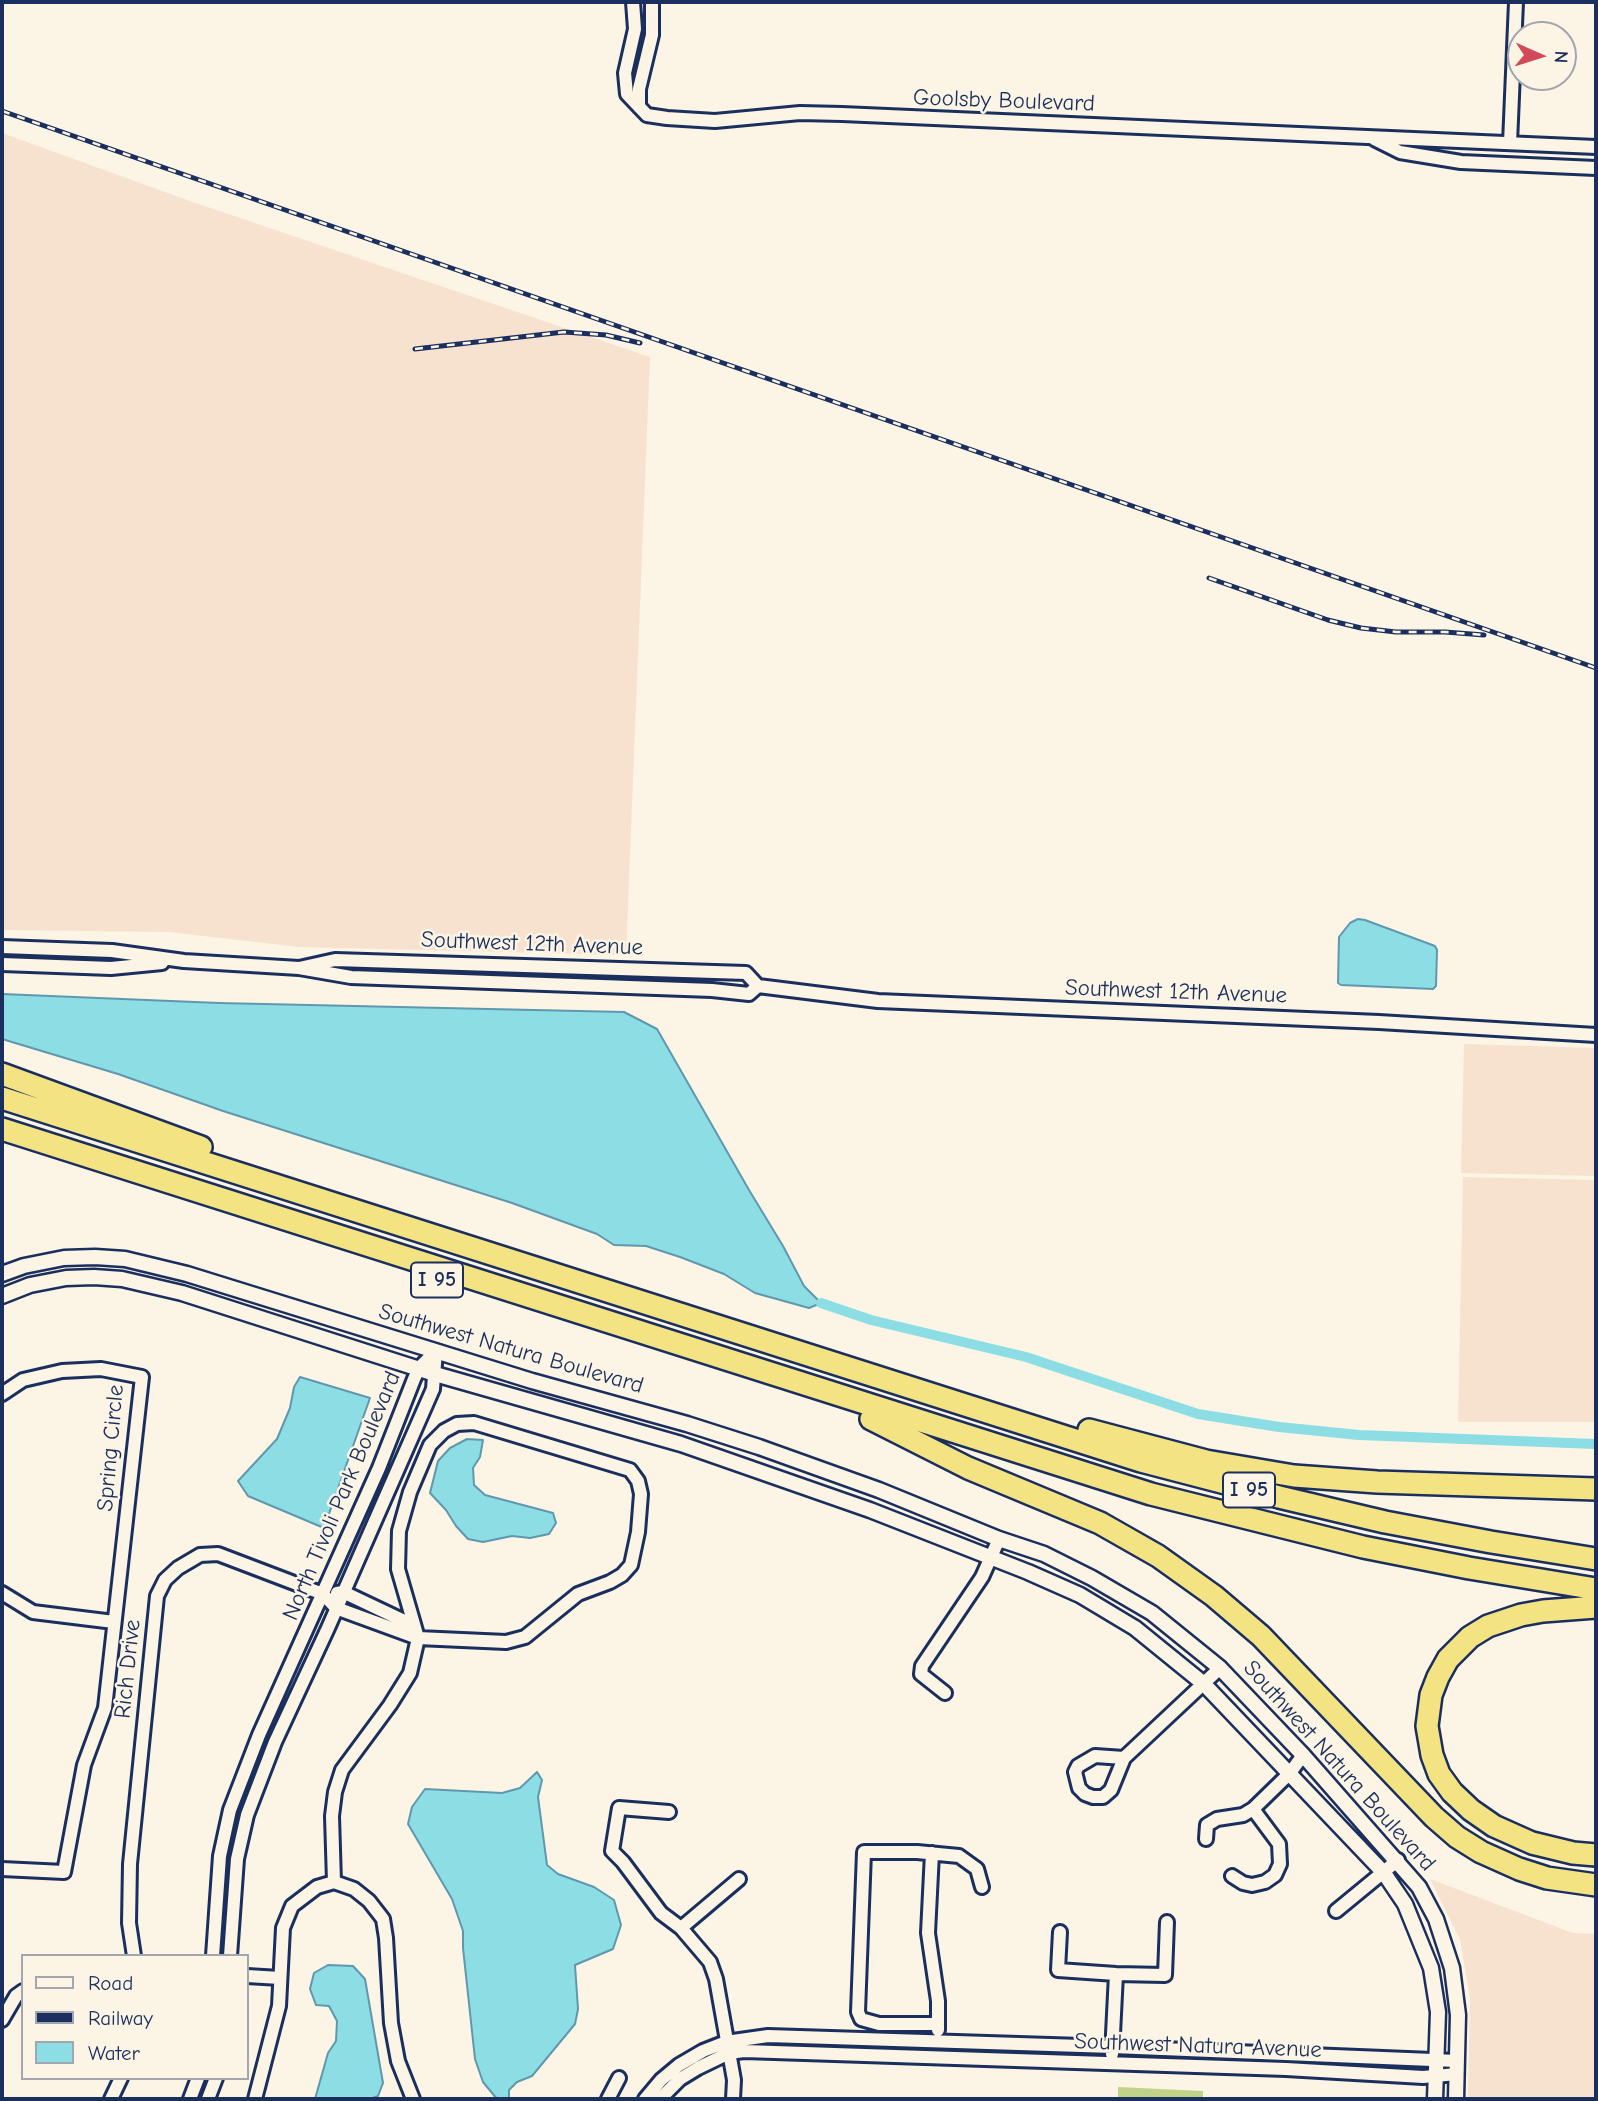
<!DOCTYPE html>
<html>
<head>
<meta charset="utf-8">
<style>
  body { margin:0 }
  #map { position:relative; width:1598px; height:2101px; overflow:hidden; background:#fcf5e5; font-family:"Comic Neue",sans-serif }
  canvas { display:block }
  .frame { position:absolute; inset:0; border:4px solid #1b2f5e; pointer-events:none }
  .legend { position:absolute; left:21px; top:1954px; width:228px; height:126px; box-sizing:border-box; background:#fcf5e5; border:2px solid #a2a6af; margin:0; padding:9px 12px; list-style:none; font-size:21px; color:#1b2f5e }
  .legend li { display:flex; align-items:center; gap:14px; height:35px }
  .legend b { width:35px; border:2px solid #a2a6af }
  .north { position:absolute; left:1507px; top:21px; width:70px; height:70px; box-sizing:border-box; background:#fcf5e5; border:2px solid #a2a6af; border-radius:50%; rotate:93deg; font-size:19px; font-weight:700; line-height:28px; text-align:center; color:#1b2f5e }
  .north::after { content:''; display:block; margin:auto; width:24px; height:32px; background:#d1495b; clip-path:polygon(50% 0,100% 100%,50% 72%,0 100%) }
</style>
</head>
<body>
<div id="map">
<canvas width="1598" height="2101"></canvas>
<div class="frame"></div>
<ul class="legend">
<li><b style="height:9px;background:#fcf5e5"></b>Road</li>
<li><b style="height:9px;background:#1b2f5e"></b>Railway</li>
<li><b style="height:19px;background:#8ddee4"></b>Water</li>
</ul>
<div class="north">N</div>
</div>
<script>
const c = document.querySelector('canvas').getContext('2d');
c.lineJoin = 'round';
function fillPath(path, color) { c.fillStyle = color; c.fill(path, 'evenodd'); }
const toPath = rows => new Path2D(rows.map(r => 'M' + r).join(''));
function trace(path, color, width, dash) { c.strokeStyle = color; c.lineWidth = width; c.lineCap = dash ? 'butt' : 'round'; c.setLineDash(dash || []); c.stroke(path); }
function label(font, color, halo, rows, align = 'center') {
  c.font = font + ' "Comic Neue",sans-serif'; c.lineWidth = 5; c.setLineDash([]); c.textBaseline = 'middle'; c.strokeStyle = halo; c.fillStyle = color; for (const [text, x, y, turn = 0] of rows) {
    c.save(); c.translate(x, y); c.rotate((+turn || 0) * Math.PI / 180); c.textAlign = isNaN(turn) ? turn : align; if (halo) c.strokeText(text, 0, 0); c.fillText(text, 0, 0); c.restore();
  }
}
const built = toPath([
  [2,133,190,201,650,357,626,955,299,947,169,932,2,930],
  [1464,1044,1596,1048,1595,1176,1461,1173],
  [1463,1177,1596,1180,1596,1422,1458,1422],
  [1430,1879,1573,1933,1596,1934,1596,2099,1468,2099,1470,1998,1460,1939]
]);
const green = toPath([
  [1118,2087,1203,2091,1203,2099,1118,2099]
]);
const water = toPath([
  [1358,919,1365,920,1435,946,1437,950,1436,986,1433,989,1341,985,1338,983,1339,937,1350,923,1358,919],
  [2,994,219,1003,624,1012,657,1029,749,1190,783,1246,804,1286,821,1303,809,1308,755,1293,724,1274,680,1257,646,1246,614,1245,597,1234,512,1203,223,1111,118,1074,2,1039,2,994],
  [300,1377,370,1398,324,1528,248,1496,238,1481,277,1439,290,1408,294,1387,300,1377],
  [467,1439,483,1440,480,1457,473,1468,474,1485,485,1495,553,1513,556,1523,549,1534,530,1538,512,1536,483,1542,468,1539,456,1526,446,1510,430,1493,438,1461,450,1448,467,1439],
  [537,1772,542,1780,538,1797,547,1865,558,1874,594,1887,614,1900,621,1925,613,1949,575,1965,578,2009,575,2024,532,2076,517,2082,509,2090,509,2099,497,2099,483,2082,475,2059,463,1948,463,1931,452,1899,408,1824,412,1807,425,1789,502,1793,520,1788,537,1772],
  [328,1965,353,1966,365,1979,383,2083,378,2096,370,2099,315,2099,328,2053,336,2041,337,2021,329,2006,316,2005,310,1989,314,1973,328,1965]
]);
const canal = toPath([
  [821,1303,871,1320,1026,1357,1198,1414,1279,1427,1359,1435,1596,1444]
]);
const minor = toPath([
  [633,2,635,29,625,73,627,94,647,115,667,118,715,121,800,113,842,114,1596,147],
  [639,107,639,89,652,35,652,2],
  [1374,139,1400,152,1461,162,1596,168],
  [1510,143,1516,2],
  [2,947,112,951,184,961,299,968,351,977,712,990,749,994,758,986],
  [2,964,111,968,162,963],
  [299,968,335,960,746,973,758,986,878,1001,1379,1022,1596,1035],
  [2,1394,23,1380,62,1371,101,1369,142,1377,105,1708,84,1765,64,1872,2,1869],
  [2,1593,33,1612,114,1622],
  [337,1593,343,1592,402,1620,414,1635],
  [945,1693,921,1674,922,1666,982,1577,999,1539],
  [1124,1758,1095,1756,1078,1766,1075,1772,1079,1788,1085,1794,1093,1797,1103,1797,1111,1790,1124,1758,1220,1668],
  [669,1812,619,1808,612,1851,623,1862,661,1913,681,1928],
  [1206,1839,1207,1825,1217,1819,1243,1815,1253,1809,1290,1773,1303,1755],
  [932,1853,928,1933,938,2001,938,2030],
  [1232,1876,1243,1883,1252,1885,1265,1882,1275,1875,1280,1864,1279,1844,1253,1809],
  [1336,1911,1398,1860],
  [1060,1932,1058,1970,1116,1974,1165,1975,1167,1922],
  [134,1956,129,1923,130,1864,157,1596,165,1580,178,1568,200,1555,218,1554,323,1594,336,1608,418,1638,506,1642,525,1637,578,1594,610,1582,622,1575,631,1565,638,1532,641,1494,638,1481,630,1470,474,1423,457,1424,444,1431,430,1445,410,1492,399,1531,398,1569,418,1638,410,1673,390,1705,342,1770,335,1792,332,1816,334,1882],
  [213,1956,220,1856,230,1810,259,1735,379,1468,414,1379,419,1368,436,1351],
  [230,1956,237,1859,247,1815,275,1742,328,1628,433,1389,436,1351],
  [247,1976,280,1978],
  [2,2020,16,1996,23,1991],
  [938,2024,879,2024,861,2019,858,2012,864,1852,917,1852,959,1856,977,1869,982,1887],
  [1112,2054,1116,1974],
  [111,2099,121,2078],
  [190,2099,198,2078],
  [208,2099,216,2078],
  [255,2099,279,2006,283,1928,292,1906,317,1887,334,1882,354,1889,369,1901,383,1919,386,1938,391,2023,398,2061,413,2099],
  [608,2099,619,2078],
  [645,2099,661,2080,679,2065,703,2051,726,2042,768,2036,1113,2047,1457,2061],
  [660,2099,680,2079,698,2068,729,2053,744,2051,1286,2069,1423,2077,1457,2074],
  [733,2099,734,2080,716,1979,710,1962,681,1928,739,1879]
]);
const tertiary = toPath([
  [2,1274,24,1266,64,1258,95,1257,125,1259,187,1274,532,1381,687,1424,759,1447,879,1490,999,1539,1044,1554,1092,1578,1152,1613,1220,1668,1303,1755,1419,1887,1436,1919,1452,1968,1458,2015,1456,2099],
  [2,1296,30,1285,66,1278,94,1277,122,1279,182,1293,435,1374,681,1444,870,1510,1028,1572,1080,1595,1135,1628,1204,1684,1384,1873,1405,1904,1431,1968,1438,2012,1435,2099]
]);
const motorway = toPath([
  [2,1074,201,1147],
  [2,1098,1141,1461,1279,1497,1385,1522,1491,1542,1596,1559],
  [2,1129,1151,1494,1363,1547,1469,1568,1596,1589],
  [871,1419,968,1468,1100,1523,1158,1556,1214,1596,1261,1636,1434,1817,1457,1837,1481,1852,1519,1869,1547,1878,1596,1885],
  [1089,1430,1206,1461,1294,1476,1377,1482,1596,1489],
  [1596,1607,1543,1611,1521,1615,1488,1626,1470,1637,1448,1659,1438,1677,1431,1695,1427,1726,1432,1755,1439,1774,1452,1792,1471,1810,1494,1826,1532,1843,1573,1853,1596,1855]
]);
const rail = toPath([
  [2,111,1596,668],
  [415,349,564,332,606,335,640,343],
  [1209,578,1328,620,1361,628,1396,632,1445,632,1484,635]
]);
const shields = [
  [437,1280,52],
  [1249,1490,52]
];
const shieldNames = [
  ["I 95",437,1280],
  ["I 95",1249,1490]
];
const streetNames = [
  ["Goolsby Boulevard",1004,101,2],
  ["Southwest 12th Avenue",532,944,2],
  ["Southwest 12th Avenue",1176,992,2],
  ["Southwest Natura Boulevard",511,1349,16],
  ["Spring Circle",111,1448,-85],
  ["North Tivoli Park Boulevard",342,1496,-67],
  ["Rich Drive",128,1669,-84],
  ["Southwest Natura Boulevard",1339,1766,48],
  ["Southwest Natura Avenue",1198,2046,2]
];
fillPath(built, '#f6e2cf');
fillPath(green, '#c0d389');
fillPath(water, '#8ddee4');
trace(water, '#5f98ae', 2);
trace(canal, '#8ddee4', 10);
trace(minor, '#1b2f5e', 18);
trace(tertiary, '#1b2f5e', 19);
trace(motorway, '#1b2f5e', 26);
trace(minor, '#fcf5e5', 12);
trace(tertiary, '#fcf5e5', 14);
trace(motorway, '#f4e382', 21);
trace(rail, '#1b2f5e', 5);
trace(rail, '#fcf5e5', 2.5, [8]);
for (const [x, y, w] of shields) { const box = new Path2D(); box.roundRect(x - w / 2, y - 17.5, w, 35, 5); c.fillStyle = '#fcf5e5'; c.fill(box); trace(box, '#1b2f5e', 2); }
label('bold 21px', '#1b2f5e', null, shieldNames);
label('23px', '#1b2f5e', '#fcf5e5', streetNames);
</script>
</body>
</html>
